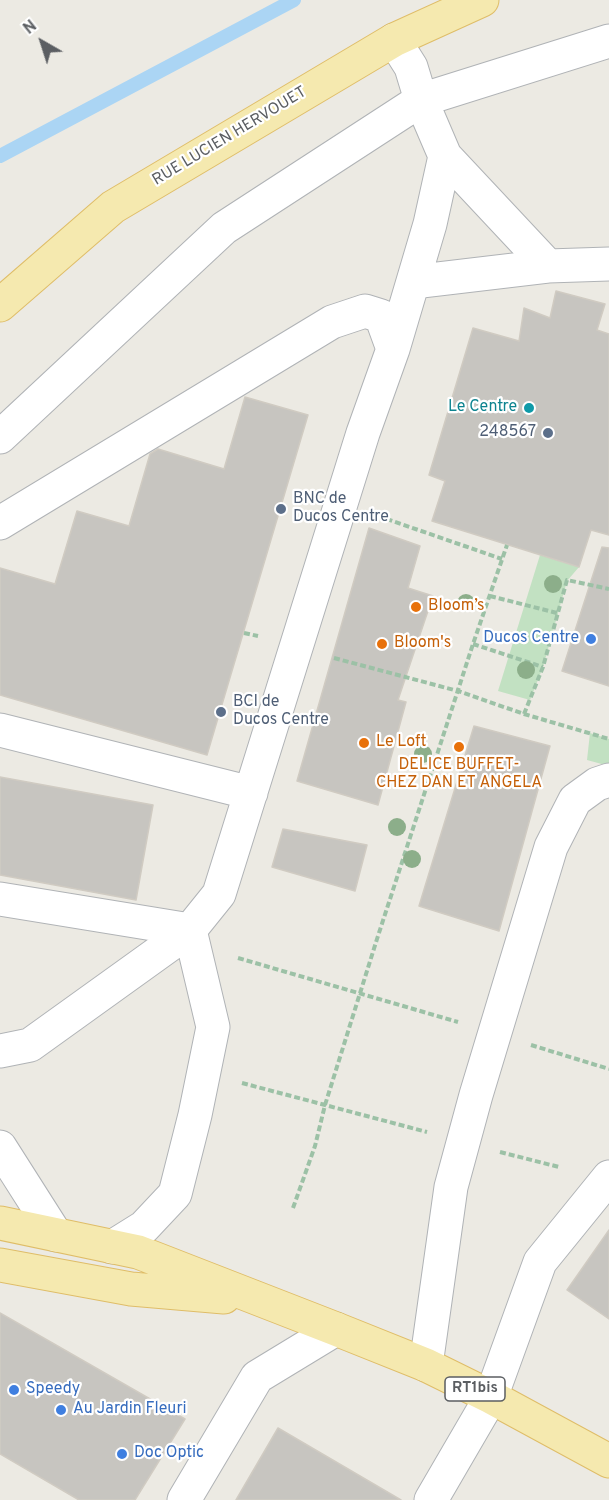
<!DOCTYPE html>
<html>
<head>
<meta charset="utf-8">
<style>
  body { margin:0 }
  #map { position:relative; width:609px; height:1500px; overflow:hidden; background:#eceae3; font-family:Overpass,sans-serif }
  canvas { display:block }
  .north { position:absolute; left:12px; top:12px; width:60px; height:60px; -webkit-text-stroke:4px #fff; paint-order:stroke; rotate:321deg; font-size:16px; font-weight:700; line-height:24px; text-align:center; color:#5b5e62 }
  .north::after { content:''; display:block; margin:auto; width:21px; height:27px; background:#5b5e62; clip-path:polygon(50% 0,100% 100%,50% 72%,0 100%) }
</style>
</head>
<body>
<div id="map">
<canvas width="609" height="1500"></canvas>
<div class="north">N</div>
</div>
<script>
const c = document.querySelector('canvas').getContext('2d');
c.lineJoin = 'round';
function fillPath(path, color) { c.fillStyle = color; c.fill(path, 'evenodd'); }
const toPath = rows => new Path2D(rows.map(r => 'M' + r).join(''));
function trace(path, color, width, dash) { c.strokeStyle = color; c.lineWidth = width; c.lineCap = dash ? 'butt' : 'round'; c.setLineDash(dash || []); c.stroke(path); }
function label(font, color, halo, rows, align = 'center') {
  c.font = font + ' Overpass,sans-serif'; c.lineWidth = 4.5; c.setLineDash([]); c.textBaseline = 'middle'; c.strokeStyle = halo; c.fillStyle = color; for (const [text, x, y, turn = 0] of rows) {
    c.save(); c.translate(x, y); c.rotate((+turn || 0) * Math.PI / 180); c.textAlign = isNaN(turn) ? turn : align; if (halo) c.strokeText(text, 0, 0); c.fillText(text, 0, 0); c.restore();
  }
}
const green = toPath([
  [540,555,579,567,567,581,543,667,530,700,498,691],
  [590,733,609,739,609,766,587,760]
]);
const stream = toPath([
  [0,156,294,0]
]);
const building = toPath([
  [556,291,605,304,597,330,609,334,609,535,591,530,579,567,432,521,445,481,429,475,473,328,519,341,524,308,550,318,556,291],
  [245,397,308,415,207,755,0,695,0,568,55,584,77,511,129,526,150,454,158,449,224,469,245,397],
  [369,528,420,546,408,588,433,596,398,700,406,702,378,805,297,781,369,528],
  [602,547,609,548,609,686,562,671,602,547],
  [474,726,550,746,499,931,419,906,474,726],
  [0,777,153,805,136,900,0,875,0,777],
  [283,829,367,845,355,891,272,867,283,829],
  [609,1230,609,1319,567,1290,609,1230],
  [0,1313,185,1419,135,1500,79,1500,0,1454,0,1313],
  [278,1428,401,1500,236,1500,278,1428]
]);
const path = toPath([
  [378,516,502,559],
  [490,596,557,613],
  [244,633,258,636],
  [473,644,543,667],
  [334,658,458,691,524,714,609,739],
  [524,714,543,667,567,580,609,589],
  [238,958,458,1022],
  [531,1045,609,1069],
  [242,1083,427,1132],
  [500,1152,559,1167],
  [293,1208,315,1146,325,1105,377,939,473,644,507,545]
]);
const minor = toPath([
  [394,40,411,67,421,100,445,156],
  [413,282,548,266],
  [0,437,224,228,421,100,609,41],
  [0,523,332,322,365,311,381,316,393,349],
  [0,730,251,793],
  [0,899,190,930],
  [0,1051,30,1045,190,930],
  [0,1147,56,1235],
  [112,1247,144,1227,175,1194,195,1115,213,1027,190,930,219,894,363,433,393,349,430,224,445,156,548,266,609,264],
  [426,1365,451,1187,476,1095,551,847,575,800,597,784,609,780],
  [184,1500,257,1377,336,1329],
  [431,1500,491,1397,540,1262,609,1177]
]);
const major = toPath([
  [0,305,113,207,394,40,482,0],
  [0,1223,138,1252,336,1329,426,1365,491,1397,609,1461],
  [0,1265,131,1289,224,1297]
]);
const trees = [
  [553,584],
  [466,603],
  [526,670],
  [423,754],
  [397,827],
  [412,859]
];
const markers = [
  [529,408,6,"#0f9aa8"],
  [548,433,6,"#5c6f8a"],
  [281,509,6,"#5c6f8a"],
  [416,607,6,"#e8710a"],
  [591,639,6,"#3f7fe0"],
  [382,644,6,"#e8710a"],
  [221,712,6,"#5c6f8a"],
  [364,743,6,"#e8710a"],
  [459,747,6,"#e8710a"],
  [14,1390,6,"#3f7fe0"],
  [61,1410,6,"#3f7fe0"],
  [122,1454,6,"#3f7fe0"]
];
const shields = [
  [475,1389,60]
];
const shieldNames = [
  ["RT1bis",475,1389]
];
const streetNames = [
  ["RUE LUCIEN HERVOUET",230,137,-31]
];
const cultureNames = [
  ["Le Centre",517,408]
];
const serviceNames = [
  ["248567",536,433,"right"],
  ["BNC de",293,500],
  ["Ducos Centre",293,518],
  ["BCI de",233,703],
  ["Ducos Centre",233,721]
];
const foodNames = [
  ["Bloom’s",428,607],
  ["Bloom's",394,644],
  ["Le Loft",376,743],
  ["DELICE BUFFET-",459,766,"center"],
  ["CHEZ DAN ET ANGELA",459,784,"center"]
];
const shopNames = [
  ["Ducos Centre",579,639,"right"],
  ["Speedy",26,1390],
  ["Au Jardin Fleuri",73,1410],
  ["Doc Optic",134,1454]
];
fillPath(green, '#c2e1c2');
trace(stream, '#abd5f4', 14);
fillPath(building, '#c7c5c0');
trace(building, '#d0cbc2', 1.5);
trace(minor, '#b0b3b6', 35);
trace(major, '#dfbd68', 35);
trace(path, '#9cc1a6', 4, [6, 3]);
trace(minor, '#fff', 33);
trace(major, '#f5e9af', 33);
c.fillStyle = '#8cae8a';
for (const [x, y] of trees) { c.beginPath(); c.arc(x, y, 9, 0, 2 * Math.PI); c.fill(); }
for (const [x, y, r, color] of markers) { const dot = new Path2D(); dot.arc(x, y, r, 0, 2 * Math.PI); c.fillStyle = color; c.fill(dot); trace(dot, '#fff', 2); }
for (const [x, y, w] of shields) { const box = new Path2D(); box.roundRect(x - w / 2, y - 12, w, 24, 4.5); c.fillStyle = '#fff'; c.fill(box); trace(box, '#5b5e62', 1.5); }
label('bold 15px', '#5b5e62', null, shieldNames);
label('16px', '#5b5e62', '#fff', streetNames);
label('16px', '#0d838f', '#fff', cultureNames, 'right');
label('16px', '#4e5e75', '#fff', serviceNames, 'left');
label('16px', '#c56008', '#fff', foodNames, 'left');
label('16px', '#366cbe', '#fff', shopNames, 'left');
</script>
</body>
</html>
